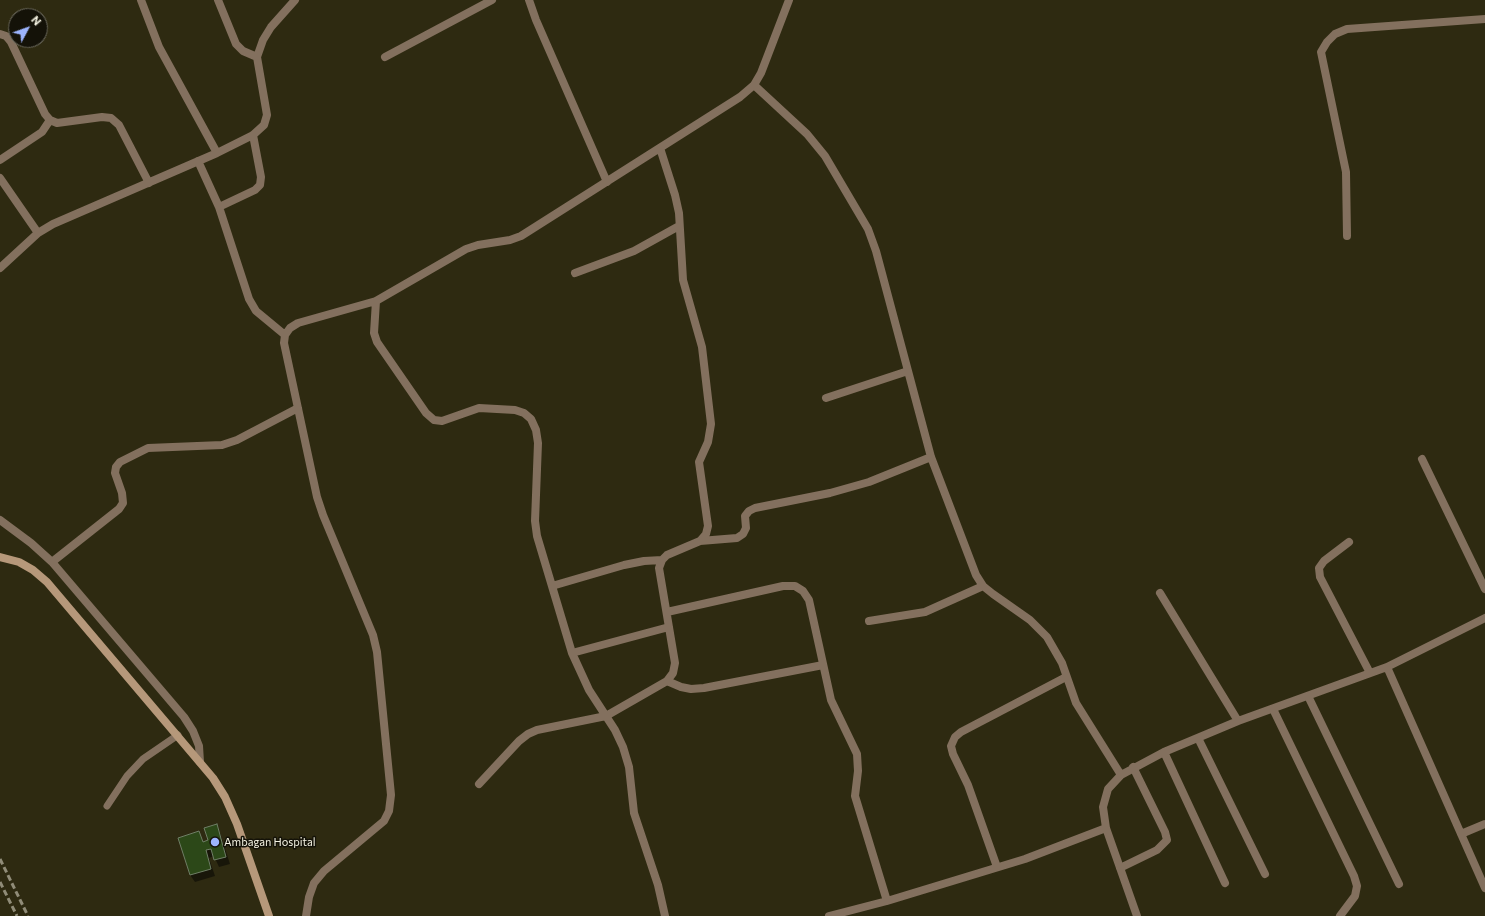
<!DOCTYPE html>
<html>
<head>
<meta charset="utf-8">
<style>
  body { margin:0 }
  #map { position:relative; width:1485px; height:916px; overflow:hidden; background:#2e2a11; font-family:Commissioner,sans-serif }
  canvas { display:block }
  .north { position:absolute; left:8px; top:8px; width:40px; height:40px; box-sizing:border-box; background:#141208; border:1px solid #6e6c60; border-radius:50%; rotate:49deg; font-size:11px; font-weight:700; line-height:16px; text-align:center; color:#f5f3e3 }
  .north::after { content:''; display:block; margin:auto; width:14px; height:18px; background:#9cb4fd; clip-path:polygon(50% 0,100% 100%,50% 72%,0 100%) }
</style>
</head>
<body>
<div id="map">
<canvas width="1485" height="916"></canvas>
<div class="north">N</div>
</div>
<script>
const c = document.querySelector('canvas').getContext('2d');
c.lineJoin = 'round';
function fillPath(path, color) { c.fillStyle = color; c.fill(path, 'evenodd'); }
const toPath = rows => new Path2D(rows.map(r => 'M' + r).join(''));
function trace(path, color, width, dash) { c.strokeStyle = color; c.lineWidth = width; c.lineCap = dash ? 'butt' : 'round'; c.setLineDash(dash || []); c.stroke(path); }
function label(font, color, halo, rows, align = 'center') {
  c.font = font + ' Commissioner,sans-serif'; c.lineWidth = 3; c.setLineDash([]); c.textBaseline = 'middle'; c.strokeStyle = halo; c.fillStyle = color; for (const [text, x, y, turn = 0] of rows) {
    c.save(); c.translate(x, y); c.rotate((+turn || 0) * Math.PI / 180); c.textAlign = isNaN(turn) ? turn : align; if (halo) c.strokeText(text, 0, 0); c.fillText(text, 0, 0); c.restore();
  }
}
const shadow = toPath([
  [216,826,220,833,230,864,219,867,214,856,209,858,215,876,195,882,190,875,179,839,199,832,204,843,209,841]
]);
const building = toPath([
  [217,824,226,857,214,860,211,849,206,850,211,869,190,875,178,838,199,831,203,842,208,840,204,828,217,824]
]);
const lane = toPath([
  [107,806,127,776,143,759,178,735]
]);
const street = toPath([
  [141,0,159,47,217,153],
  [218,0,236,44,243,51,257,57],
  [529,0,536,20,607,182],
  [0,34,6,36,11,42,45,114,50,120,57,123,102,117,111,118,119,125,149,183],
  [385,57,492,0],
  [754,85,807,134,825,156,868,229,876,251,931,457,976,575,983,586,993,594,1030,620,1047,637,1062,663,1076,703,1121,775],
  [0,160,42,132,50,120],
  [198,161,219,207,249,299,256,311,285,335],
  [0,178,38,233],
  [219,207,255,190,260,185,261,177,253,135],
  [1347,236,1346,172,1321,52,1327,42,1335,34,1347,29,1485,19],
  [0,268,38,233,53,224,217,153,253,135,264,125,267,115,257,57,263,40,271,27,295,0],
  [575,273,634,251,679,226],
  [376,301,374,333,377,342,426,413,434,420,442,421,479,408,515,410,524,413,531,419,536,430,538,443,535,521,537,536,572,653,589,690,615,730,623,747,629,767,634,813,658,885,665,916],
  [826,398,908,371],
  [1422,459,1485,589],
  [0,520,31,543,52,562,184,717,193,731,199,746,200,762],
  [700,541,737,538,743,534,746,528,745,516,749,511,755,508,830,493,869,482,931,457],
  [1349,542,1324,561,1319,568,1320,577,1370,673],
  [52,562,119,509,123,503,122,493,115,473,116,467,120,462,148,448,222,445,237,440,298,408],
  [552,586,624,565,644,561,662,560],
  [1160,593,1238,721],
  [667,612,783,586,795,586,803,591,809,600,831,700,857,754,858,771,855,796,887,901],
  [869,621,925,612,983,586],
  [572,653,669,627],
  [1387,667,1485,888],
  [667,681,681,687,691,689,704,688,823,665],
  [1308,696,1399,884],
  [1273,709,1354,876,1357,886,1355,896,1340,916],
  [1198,738,1265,874],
  [1164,752,1225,883],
  [479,784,519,741,528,734,537,730,606,716,667,681,673,673,675,663,659,568,662,560,667,555,700,541,706,534,708,526,699,462,708,442,711,424,702,347,683,280,679,213,675,195,660,148],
  [1461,834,1485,824],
  [997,867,968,785,953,754,951,746,955,737,961,732,1066,677],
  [1120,868,1157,850,1167,840,1165,832,1133,767],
  [306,916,309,897,314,883,324,871,384,821,389,811,391,795,377,652,373,635,323,515,317,497,284,343,285,335,290,328,298,323,376,301,466,249,478,245,510,240,521,236,740,97,754,85,761,73,789,0],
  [829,916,887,901,1025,859,1106,828],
  [1137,916,1106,828,1103,807,1108,789,1121,775,1164,752,1238,721,1387,667,1485,618]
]);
const secondary = toPath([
  [0,557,19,562,33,570,47,582,213,778,225,797,237,824,269,916]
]);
const rail = toPath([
  [0,859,28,916],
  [0,882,17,916]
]);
const markers = [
  [215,842,5,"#9cb4fd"]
];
const poiNames = [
  ["Ambagan Hospital",224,842]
];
fillPath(shadow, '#0007');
fillPath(building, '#2c4818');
trace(building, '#6f7e66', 1);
trace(lane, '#83705e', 7);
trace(street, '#83705e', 8);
trace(secondary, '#b6987a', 8);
trace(rail, '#908c78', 3, [6, 3]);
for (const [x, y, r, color] of markers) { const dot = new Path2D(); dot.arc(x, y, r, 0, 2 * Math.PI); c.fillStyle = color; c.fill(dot); trace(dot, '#141208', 1.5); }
label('11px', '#f5f3e3', '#141208', poiNames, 'left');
</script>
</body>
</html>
